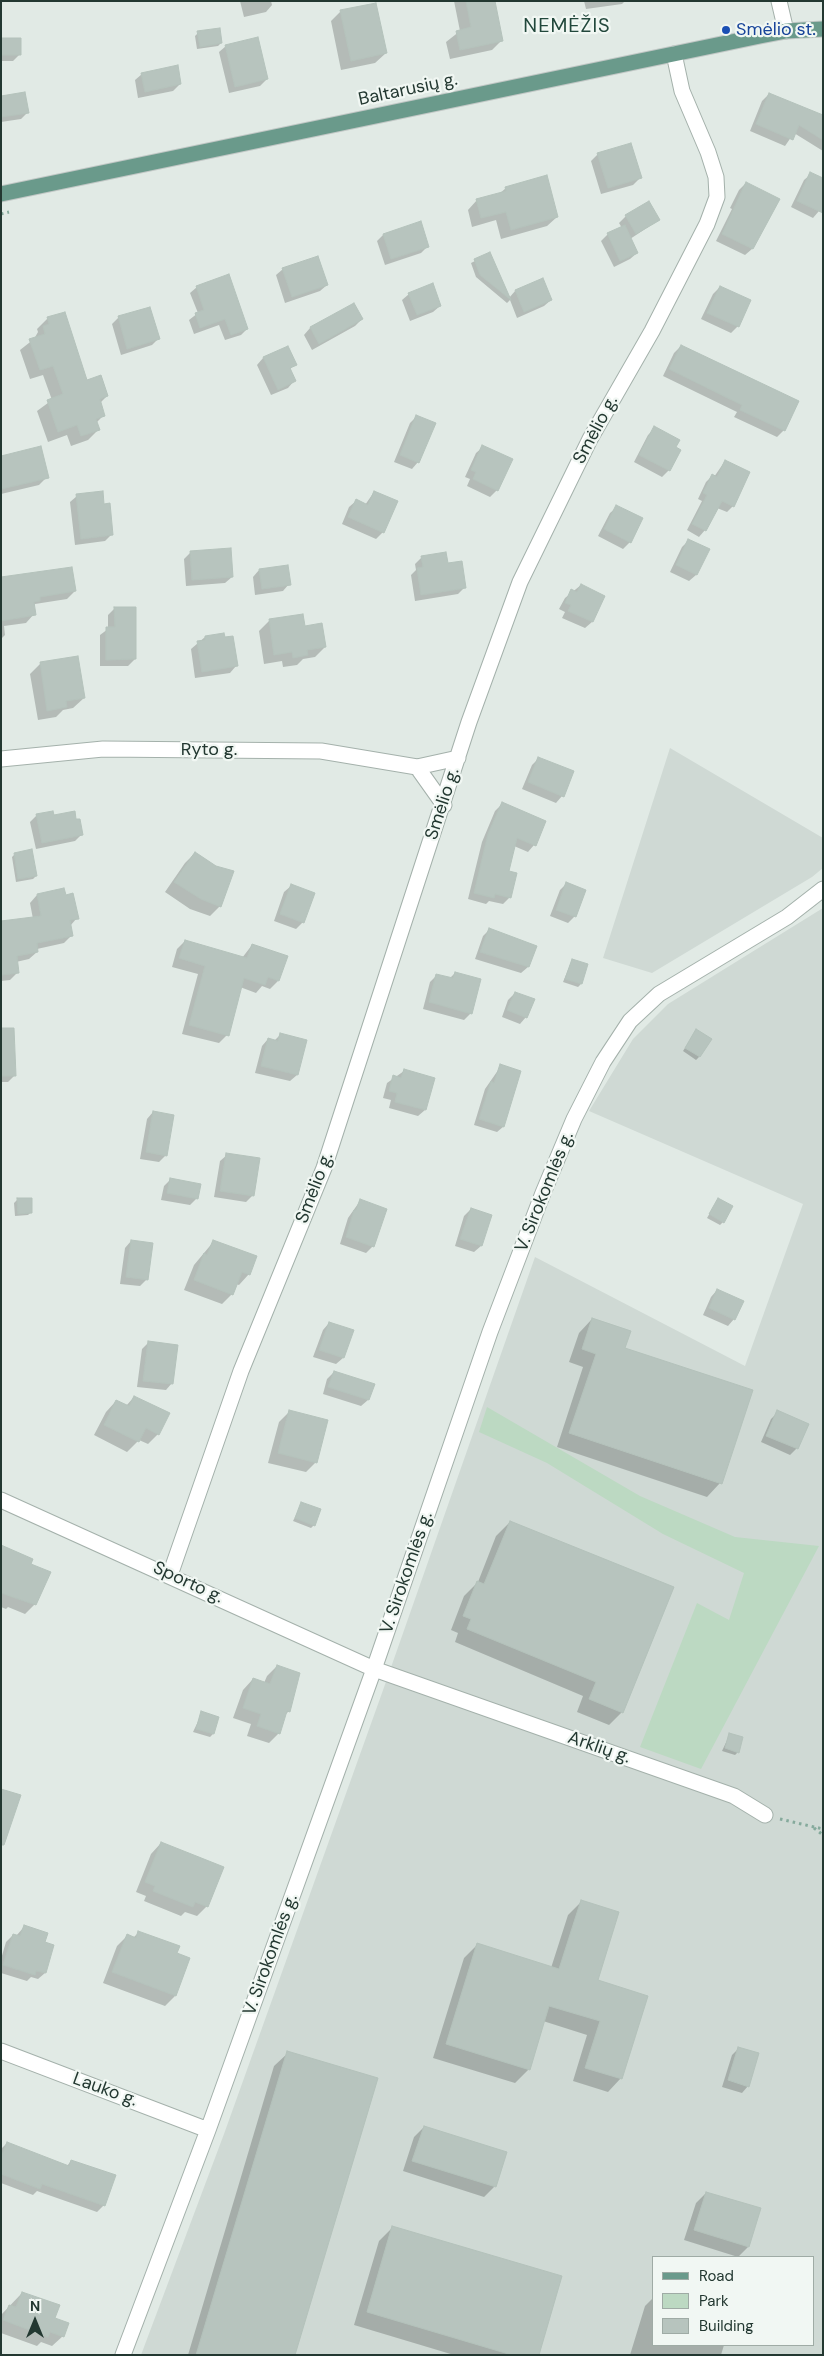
<!DOCTYPE html>
<html>
<head>
<meta charset="utf-8">
<style>
  body { margin:0 }
  #map { position:relative; width:824px; height:2356px; overflow:hidden; background:#e1eae5; font-family:"DM Sans",sans-serif }
  canvas { display:block }
  .frame { position:absolute; inset:0; border:2px solid #233831; pointer-events:none }
  .legend { position:absolute; left:652px; top:2256px; width:162px; height:90px; box-sizing:border-box; background:#f1f7f3; border:1px solid #9faba5; margin:0; padding:6px 9px; list-style:none; font-size:15px; color:#233831 }
  .legend li { display:flex; align-items:center; gap:10px; height:25px }
  .legend b { width:25px; border:1px solid #9faba5 }
  .north { position:absolute; left:10px; top:2296px; width:50px; height:50px; -webkit-text-stroke:4px #f1f7f3; paint-order:stroke; rotate:0deg; font-size:14px; font-weight:700; line-height:20px; text-align:center; color:#233831 }
  .north::after { content:''; display:block; margin:auto; width:18px; height:22px; background:#233831; clip-path:polygon(50% 0,100% 100%,50% 72%,0 100%) }
</style>
</head>
<body>
<div id="map">
<canvas width="824" height="2356"></canvas>
<div class="frame"></div>
<ul class="legend">
<li><b style="height:6px;background:#6a9a8b"></b>Road</li>
<li><b style="height:14px;background:#bcd9c2"></b>Park</li>
<li><b style="height:14px;background:#b7c4be"></b>Building</li>
</ul>
<div class="north">N</div>
</div>
<script>
const c = document.querySelector('canvas').getContext('2d');
c.lineJoin = 'round';
function fillPath(path, color) { c.fillStyle = color; c.fill(path, 'evenodd'); }
const toPath = rows => new Path2D(rows.map(r => 'M' + r).join(''));
function trace(path, color, width, dash) { c.strokeStyle = color; c.lineWidth = width; c.lineCap = dash ? 'butt' : 'round'; c.setLineDash(dash || []); c.stroke(path); }
function label(font, color, halo, rows, align = 'center') {
  c.font = font + ' "DM Sans",sans-serif'; c.lineWidth = 4.5; c.setLineDash([]); c.textBaseline = 'middle'; c.strokeStyle = halo; c.fillStyle = color; for (const [text, x, y, turn = 0] of rows) {
    c.save(); c.translate(x, y); c.rotate((+turn || 0) * Math.PI / 180); c.textAlign = isNaN(turn) ? turn : align; if (halo) c.strokeText(text, 0, 0); c.fillText(text, 0, 0); c.restore();
  }
}
const built = toPath([
  [670,748,823,838,823,868,812,877,652,973,603,958],
  [823,908,823,2355,141,2355,224,2134,382,1693,535,1257,745,1366,803,1204,589,1111,633,1039,668,1004],
  [653,2257,813,2257,813,2345,653,2345]
]);
const green = toPath([
  [487,1407,640,1496,735,1537,819,1546,701,1769,640,1747,697,1603,729,1620,744,1573,663,1534,547,1463,479,1432]
]);
const shadow = toPath([
  [240,1,271,1,272,5,266,12,244,17],
  [454,1,496,1,494,4,502,40,492,50,450,59,446,42,460,31],
  [584,1,625,1,622,4,586,9],
  [341,11,386,53,375,63,341,70,331,21],
  [198,33,221,43,218,46,197,49,195,36],
  [1,40,20,54,13,61,1,61],
  [226,46,267,79,260,86,229,93,219,52],
  [142,74,180,84,173,91,138,98,135,80],
  [769,94,823,117,823,151,794,133,785,146,750,131,762,101],
  [1,97,28,112,21,119,1,122],
  [598,154,640,178,633,185,601,194,591,161],
  [811,174,819,211,813,218,791,207,804,180],
  [746,183,779,200,752,249,745,255,716,241,732,209,730,208,739,190],
  [506,188,557,217,547,226,501,239,496,220,472,227,468,210,477,200,499,194],
  [626,216,659,220,630,239,637,253,630,259,614,267,601,241,608,234,622,228,619,223],
  [383,235,428,246,421,253,385,265,377,241],
  [489,254,509,298,515,291,551,300,544,306,517,318,510,300,507,303,476,277,471,263],
  [283,269,327,285,320,291,285,303,276,275],
  [197,287,247,329,241,335,225,340,219,325,194,334,189,320,198,313,190,293],
  [720,287,738,326,731,333,701,319,713,294],
  [409,294,440,306,433,312,410,321,402,300],
  [354,304,362,319,355,326,312,350,304,335,310,328],
  [64,313,87,382,107,396,100,403,104,415,96,423,98,430,88,440,71,446,67,435,48,442,37,411,52,400,43,375,30,379,20,350,34,339,38,332,37,329,47,319],
  [119,317,158,339,152,345,121,355,112,324],
  [681,346,784,430,777,437,734,417,737,412,663,376,674,353],
  [287,347,295,364,289,370,294,381,288,388,271,395,257,365,263,358],
  [417,416,418,462,412,469,394,462,410,423],
  [655,428,674,448,669,470,662,477,634,462,648,435],
  [483,447,497,490,490,497,467,486,470,479,465,477,476,453],
  [1,457,47,477,39,485,1,494],
  [725,461,733,506,727,512,717,508,705,530,699,537,687,530,702,501,698,499,706,482,712,476,714,477],
  [374,492,383,532,376,539,342,524,349,507,356,501,365,505],
  [77,496,103,505,112,534,105,541,75,545,70,502],
  [617,507,630,542,623,549,598,536,610,513],
  [689,540,708,549,696,575,689,581,670,572,682,547],
  [191,552,232,577,225,583,186,586,184,559],
  [422,557,447,564,465,587,458,594,415,601,411,575,416,570,415,564],
  [259,570,289,584,283,591,255,595,253,577],
  [1,578,75,591,67,599,35,604,33,606,34,614,26,623,4,626,5,635,1,639],
  [581,585,604,596,592,622,585,628,562,618,565,612,559,609,565,598],
  [115,608,135,659,128,666,100,666,100,635,108,629,108,615],
  [302,615,304,627,325,647,315,657,303,659,297,665,283,667,282,661,264,664,259,631,269,621],
  [205,637,236,666,230,673,195,678,191,649],
  [41,663,84,698,73,708,63,710,56,717,38,720,30,674],
  [539,758,562,796,556,803,522,789,532,765],
  [502,804,534,845,528,852,514,846,507,872,510,897,503,904,489,901,486,904,468,899,482,842,495,811],
  [37,815,53,816,81,835,75,841,36,849,30,822],
  [195,853,220,906,210,916,190,909,165,892,185,863],
  [15,854,36,876,33,879,16,882,12,857],
  [567,883,585,890,574,917,568,923,550,916,560,890],
  [291,886,303,922,296,929,274,921,284,892],
  [37,895,77,918,70,926,72,935,64,943,37,949,37,952,29,959,16,962,18,972,10,980,1,981,1,923,33,919,30,903],
  [489,930,535,946,528,967,521,973,475,959,483,936],
  [185,941,242,958,252,945,278,981,270,989,262,986,256,993,240,987,227,1035,219,1043,182,1034,198,974,172,967,177,949],
  [572,960,581,984,578,987,563,982],
  [455,973,471,1013,464,1020,423,1009,430,982,437,975,450,978],
  [515,993,526,1017,520,1024,502,1017,508,1000],
  [696,1031,699,1057,696,1060,683,1051],
  [280,1035,305,1041,297,1075,290,1081,255,1073,262,1046,268,1039,274,1041],
  [1,1041,15,1075,8,1082,1,1082],
  [501,1066,520,1072,503,1127,497,1132,474,1125,485,1089],
  [404,1071,425,1110,418,1116,389,1108,391,1100,383,1098,387,1083],
  [153,1112,166,1155,159,1162,140,1159,147,1119],
  [227,1155,253,1195,246,1202,214,1197,220,1161],
  [170,1180,197,1198,190,1205,161,1200,164,1186],
  [718,1199,723,1222,720,1225,707,1218],
  [17,1200,31,1212,28,1215,15,1216,14,1203],
  [360,1201,373,1246,366,1253,340,1244,348,1218],
  [471,1209,491,1216,481,1246,474,1252,455,1246,464,1216],
  [131,1241,147,1279,140,1286,120,1284,125,1248],
  [214,1241,249,1274,239,1285,236,1284,232,1294,222,1304,184,1290,194,1265],
  [717,1290,734,1319,728,1326,703,1315,711,1297],
  [592,1319,720,1483,707,1497,557,1447,583,1367,569,1362,579,1333],
  [329,1323,343,1358,336,1364,313,1357,323,1330],
  [149,1342,172,1383,166,1390,137,1387,142,1349],
  [334,1372,368,1400,361,1406,323,1394,327,1379],
  [134,1397,158,1434,148,1444,139,1440,127,1452,94,1435,106,1412,116,1401,126,1406],
  [289,1412,316,1462,306,1472,268,1463,279,1422],
  [778,1412,797,1448,790,1455,761,1442,771,1419],
  [302,1503,314,1525,311,1528,293,1521],
  [510,1522,622,1712,609,1725,577,1712,583,1696,455,1642,458,1633,451,1630,464,1596,478,1582,496,1536],
  [1,1550,30,1564,35,1604,25,1614,8,1607,6,1609,1,1607],
  [277,1666,289,1711,285,1715,279,1733,269,1743,247,1736,251,1724,233,1718,243,1690,253,1679,264,1683,267,1676],
  [202,1713,213,1734,210,1737,193,1732],
  [730,1734,738,1752,735,1755,722,1751],
  [161,1843,207,1906,197,1916,185,1912,181,1916,144,1901,146,1896,136,1892,151,1854],
  [581,1902,596,1981,621,2078,608,2092,573,2081,587,2035,543,2021,529,2069,515,2083,433,2058,464,1958,477,1945,551,1968,568,1915],
  [24,1927,43,1943,53,1946,45,1973,38,1979,31,1977,27,1981,1,1973,1,1959,6,1942,13,1935,16,1936],
  [139,1932,176,1954,189,1959,175,1996,165,2006,103,1983,117,1946,127,1936,133,1938],
  [739,2048,748,2086,742,2093,722,2087,732,2055],
  [288,2053,294,2355,188,2355,274,2066],
  [424,2127,505,2153,494,2187,484,2197,403,2171,414,2137],
  [7,2143,67,2166,71,2161,104,2205,97,2212,37,2191,33,2195,1,2183,1,2149],
  [706,2193,748,2247,738,2257,684,2240,696,2203],
  [392,2228,538,2355,454,2355,354,2325,379,2241],
  [22,2293,53,2319,63,2336,52,2346,41,2342,37,2346,1,2333,1,2315],
  [653,2298,653,2345,724,2345,721,2355,630,2355,645,2306]
]);
const building = toPath([
  [466,1,495,1,503,41,460,50,456,31,471,27,466,1],
  [376,3,387,53,351,61,340,10,376,3],
  [220,28,222,43,200,47,197,31,220,28],
  [258,37,268,79,235,87,225,45,258,37],
  [1,38,21,38,21,55,1,55,1,38],
  [178,65,181,84,145,92,141,73,178,65],
  [25,92,29,113,1,117,1,96,25,92],
  [769,93,823,115,823,140,799,125,793,140,756,124,769,93],
  [631,143,642,178,608,188,597,153,631,143],
  [810,172,823,178,823,213,797,201,810,172],
  [547,175,558,217,511,230,506,212,481,218,476,199,506,191,505,187,547,175],
  [746,182,780,199,753,249,722,234,746,182],
  [649,201,660,220,636,234,625,215,649,201],
  [421,221,429,247,391,259,383,234,421,221],
  [625,225,638,253,620,261,607,233,625,225],
  [490,252,511,300,480,275,474,259,490,252],
  [318,256,328,285,292,297,282,268,318,256],
  [229,274,248,329,231,335,225,319,200,328,195,313,204,310,196,286,229,274],
  [543,278,552,300,524,312,515,290,543,278],
  [433,283,441,306,417,315,408,293,433,283],
  [720,286,751,300,739,327,707,313,720,286],
  [354,303,363,319,319,344,310,327,354,303],
  [150,307,160,339,127,349,118,316,150,307],
  [65,312,87,380,101,375,108,396,100,399,105,416,96,419,100,430,81,436,77,425,58,432,47,400,63,394,53,366,40,370,29,339,45,334,43,326,49,324,47,317,65,312],
  [681,345,799,401,785,431,740,410,742,405,669,369,681,345],
  [288,346,297,365,290,368,296,381,278,390,263,357,288,346],
  [416,415,436,423,419,463,400,455,416,415],
  [654,426,680,440,676,447,681,450,670,471,639,455,654,426],
  [482,445,513,459,498,491,473,479,476,472,471,470,482,445],
  [41,446,49,478,1,489,1,456,41,446],
  [725,460,750,472,734,507,722,501,706,531,692,524,707,495,703,493,712,474,717,477,725,460],
  [103,491,104,504,110,503,113,535,81,539,76,494,103,491],
  [374,491,398,501,384,533,348,517,356,499,368,505,374,491],
  [616,505,643,518,631,543,604,529,616,505],
  [688,539,710,549,697,575,676,565,688,539],
  [231,548,233,577,192,580,190,551,231,548],
  [446,552,448,563,462,561,466,588,421,595,417,568,423,567,421,556,446,552],
  [288,565,291,585,262,589,259,569,288,565],
  [72,567,76,591,40,597,40,601,34,602,36,615,1,621,1,577,72,567],
  [581,584,605,596,593,622,568,611,571,605,565,603,571,589,577,592,581,584],
  [114,607,136,607,136,659,106,660,106,627,115,627,114,607],
  [303,614,305,626,322,623,326,647,307,650,308,655,293,658,292,652,274,655,269,619,303,614],
  [224,633,225,637,233,636,238,666,202,672,197,641,205,640,205,636,224,633],
  [78,656,85,698,66,701,67,707,47,711,40,662,78,656],
  [538,757,574,771,564,797,528,782,538,757],
  [502,802,546,821,536,846,517,838,509,871,517,873,511,898,495,894,494,898,474,893,488,834,502,802],
  [53,811,54,815,75,811,76,819,80,819,83,835,42,843,36,814,53,811],
  [32,849,37,876,18,879,14,853,32,849],
  [195,852,216,866,234,871,221,907,201,899,174,882,195,852],
  [566,882,586,890,576,917,556,910,566,882],
  [291,884,315,893,304,923,280,914,291,884],
  [64,888,66,895,73,893,79,919,70,920,73,936,37,943,38,952,17,956,19,973,1,975,1,921,41,916,37,894,64,888],
  [489,928,537,946,529,967,480,952,489,928],
  [185,940,247,958,252,944,288,956,279,981,268,977,265,985,244,978,229,1036,189,1025,205,966,179,958,185,940],
  [572,959,588,964,582,984,565,979,572,959],
  [455,972,481,979,472,1014,429,1002,436,974,453,978,455,972],
  [515,992,535,999,527,1018,507,1010,515,992],
  [1,1028,14,1028,16,1076,1,1076,1,1028],
  [696,1029,712,1039,700,1057,685,1048,696,1029],
  [280,1033,307,1040,298,1075,261,1066,268,1038,278,1041,280,1033],
  [500,1064,521,1071,504,1127,479,1119,491,1081,494,1083,500,1064],
  [404,1069,435,1078,426,1110,395,1102,397,1093,389,1091,393,1075,401,1078,404,1069],
  [153,1111,174,1115,167,1156,146,1152,153,1111],
  [226,1153,260,1158,254,1196,220,1191,226,1153],
  [170,1178,201,1184,198,1199,167,1193,170,1178],
  [17,1198,32,1198,32,1213,18,1214,17,1198],
  [718,1198,733,1206,724,1223,709,1214,718,1198],
  [360,1199,387,1209,374,1247,346,1237,354,1210,356,1210,360,1199],
  [471,1208,492,1215,482,1246,460,1239,471,1208],
  [131,1240,153,1243,148,1280,126,1277,131,1240],
  [213,1240,257,1256,250,1275,242,1272,233,1295,194,1280,204,1253,207,1255,213,1240],
  [717,1289,744,1301,735,1320,709,1308,717,1289],
  [592,1318,631,1331,625,1348,753,1390,722,1484,569,1433,596,1354,582,1349,592,1318],
  [329,1322,354,1330,344,1358,319,1350,329,1322],
  [148,1341,178,1345,173,1384,143,1381,148,1341],
  [334,1371,375,1384,369,1400,328,1387,334,1371],
  [134,1396,170,1413,159,1435,146,1428,139,1442,104,1425,116,1400,129,1406,134,1396],
  [289,1410,328,1420,317,1463,278,1453,289,1410],
  [777,1410,809,1424,798,1449,766,1436,777,1410],
  [301,1502,321,1509,315,1526,295,1518,301,1502],
  [510,1521,674,1587,623,1713,589,1699,596,1682,467,1629,471,1619,463,1616,477,1581,484,1584,510,1521],
  [1,1545,33,1559,31,1564,51,1572,36,1605,1,1593,1,1545],
  [277,1665,300,1673,290,1712,287,1711,280,1734,257,1726,261,1714,243,1708,253,1678,270,1684,277,1665],
  [201,1711,219,1717,214,1734,196,1729,201,1711],
  [729,1733,743,1737,739,1753,725,1748,729,1733],
  [1,1789,21,1795,4,1845,1,1845,1,1789],
  [161,1842,224,1867,208,1907,195,1902,193,1907,153,1891,155,1886,145,1882,161,1842],
  [581,1900,619,1912,598,1980,648,1996,622,2079,585,2068,600,2021,549,2006,530,2070,446,2044,477,1943,559,1969,581,1900],
  [24,1925,48,1933,45,1942,54,1945,46,1973,36,1971,35,1975,3,1965,13,1934,20,1936,24,1925],
  [138,1931,180,1946,177,1953,190,1958,176,1996,112,1972,127,1934,136,1938,138,1931],
  [738,2047,759,2053,749,2087,728,2080,738,2047],
  [287,2051,378,2078,295,2355,196,2355,287,2051],
  [424,2126,507,2152,496,2187,412,2161,424,2126],
  [7,2142,69,2166,71,2160,116,2175,105,2206,42,2184,40,2189,1,2174,1,2157,7,2142],
  [706,2192,761,2208,749,2247,694,2230,706,2192],
  [392,2226,562,2276,539,2355,512,2355,367,2312,392,2226],
  [22,2292,60,2305,55,2318,69,2323,64,2337,50,2332,48,2337,3,2320,9,2305,16,2307,22,2292]
]);
const path = toPath([
  [1,214,9,212],
  [780,1819,823,1829],
  [814,1828,823,1835]
]);
const minor = toPath([
  [779,1,786,31],
  [1,759,103,749,321,751,417,767,444,805],
  [417,767,458,758],
  [1,1500,374,1669,734,1796,765,1815],
  [170,1575,241,1371,324,1168,469,722,520,582,590,439,652,331,707,224,717,197,716,177,708,152,682,91,674,54],
  [1,2051,208,2130],
  [123,2355,208,2130,374,1669,490,1332,543,1193,574,1119,603,1062,630,1021,659,994,787,917,823,889]
]);
const major = toPath([
  [1,194,760,36,786,31,823,29]
]);
const markers = [
  [726,30,5,"#1a4fb4"]
];
const transitNames = [
  ["Smėlio st.",736,30]
];
const streetNames = [
  ["Baltarusių g.",408,90,-12],
  ["Smėlio g.",596,430,-62],
  ["Ryto g.",209,750],
  ["Smėlio g.",443,804,-72],
  ["Smėlio g.",315,1188,-69],
  ["V. Sirokomlės g.",545,1192,-68],
  ["V. Sirokomlės g.",407,1573,-71],
  ["Sporto g.",188,1583,25],
  ["Arklių g.",599,1748,19],
  ["V. Sirokomlės g.",271,1955,-70],
  ["Lauko g.",105,2090,20]
];
const quarterNames = [
  ["NEMĖŽIS",567,27]
];
fillPath(built, '#cfd9d4');
fillPath(green, '#bcd9c2');
fillPath(shadow, '#0003');
fillPath(building, '#b7c4be');
trace(building, '#b4c2bb', 1);
trace(minor, '#a4b1ab', 17);
trace(major, '#c1c7c5', 17);
trace(path, '#85aa9c', 3, [2.5, 4]);
trace(minor, '#fff', 15);
trace(major, '#6a9a8b', 15);
for (const [x, y, r, color] of markers) { const dot = new Path2D(); dot.arc(x, y, r, 0, 2 * Math.PI); c.fillStyle = color; c.fill(dot); trace(dot, '#f1f7f3', 2); }
label('18px', '#164399', '#f1f7f3', transitNames, 'left');
label('18px', '#233831', '#f1f7f3', streetNames);
c.letterSpacing = '1px';
label('20px', '#22483c', '#f1f7f3', quarterNames);
c.letterSpacing = '0px';
</script>
</body>
</html>
